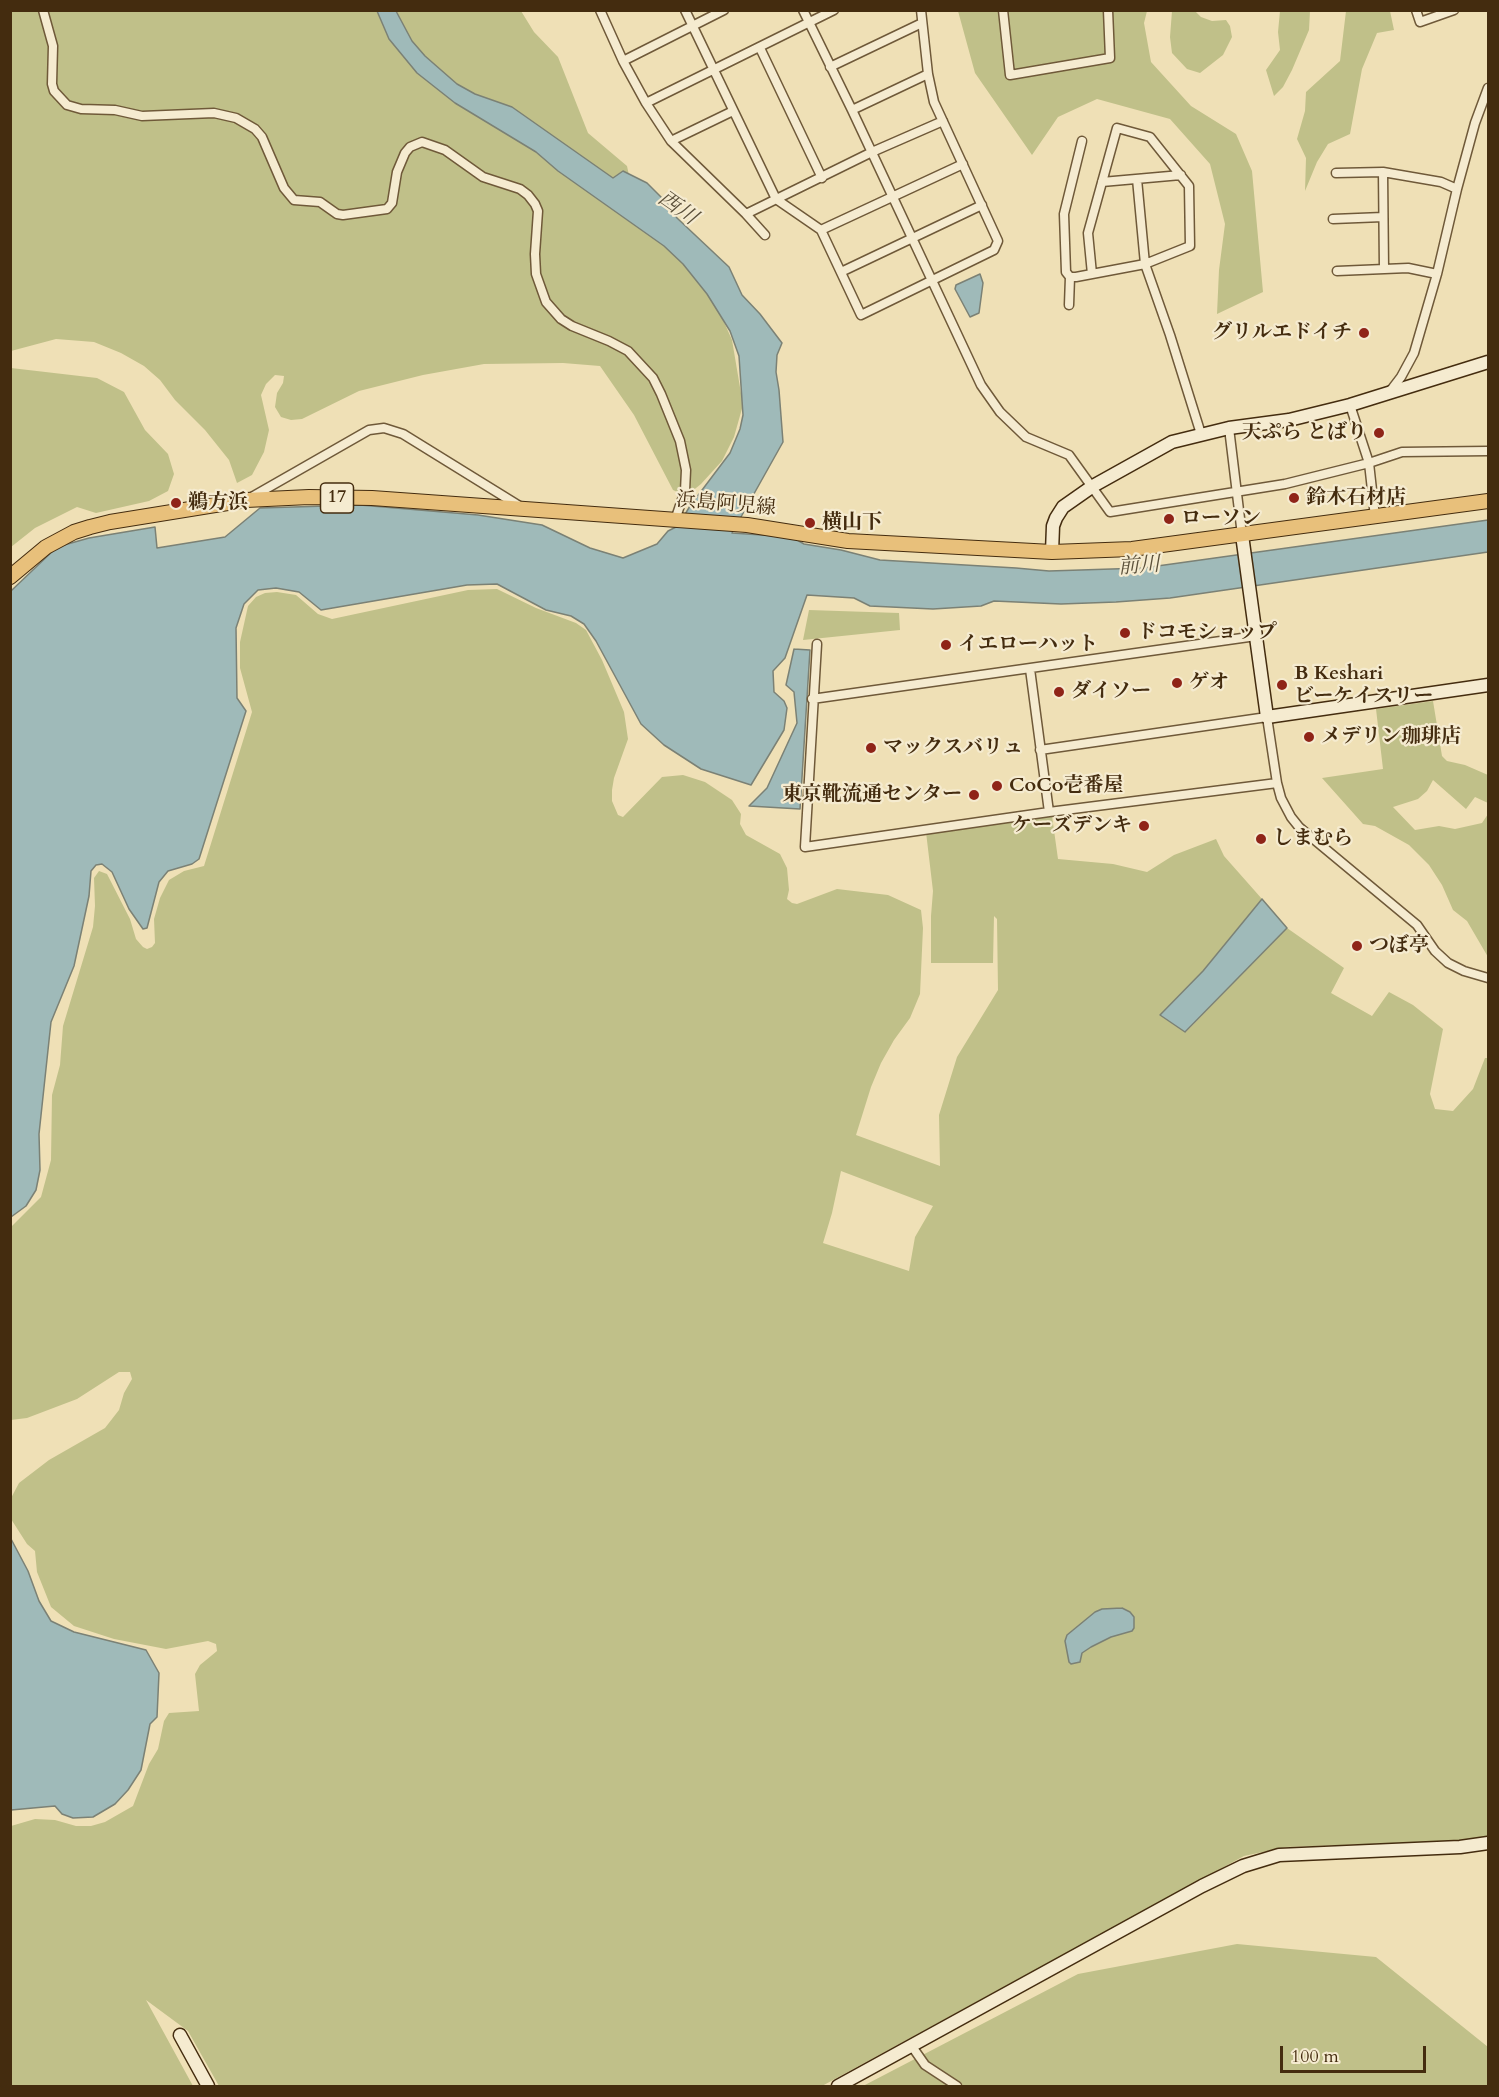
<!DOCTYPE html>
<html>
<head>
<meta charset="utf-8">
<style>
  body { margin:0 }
  #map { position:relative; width:1499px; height:2097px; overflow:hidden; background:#efe0b6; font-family:Cardo,serif }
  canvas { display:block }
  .frame { position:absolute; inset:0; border:12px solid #442c0f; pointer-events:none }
  .scale { position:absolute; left:1280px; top:2046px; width:146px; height:27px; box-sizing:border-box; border:3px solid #442c0f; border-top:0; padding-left:8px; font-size:18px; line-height:21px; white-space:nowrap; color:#442c0f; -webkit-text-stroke:4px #f5ebd0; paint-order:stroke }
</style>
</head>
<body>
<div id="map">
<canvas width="1499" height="2097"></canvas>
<div class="frame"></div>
<div class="scale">100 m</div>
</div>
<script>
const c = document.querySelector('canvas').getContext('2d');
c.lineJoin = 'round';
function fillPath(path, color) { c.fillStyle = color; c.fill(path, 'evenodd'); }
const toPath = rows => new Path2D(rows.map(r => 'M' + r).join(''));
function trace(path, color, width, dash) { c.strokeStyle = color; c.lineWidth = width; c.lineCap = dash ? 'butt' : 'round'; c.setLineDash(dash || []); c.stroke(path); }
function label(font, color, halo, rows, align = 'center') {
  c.font = font + ' Cardo,"Noto Serif JP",serif'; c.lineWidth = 4.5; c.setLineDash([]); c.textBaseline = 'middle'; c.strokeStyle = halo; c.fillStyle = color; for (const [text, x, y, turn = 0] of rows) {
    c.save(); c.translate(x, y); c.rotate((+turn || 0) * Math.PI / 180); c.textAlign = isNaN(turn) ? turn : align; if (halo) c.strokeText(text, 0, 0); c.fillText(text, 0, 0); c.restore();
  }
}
const green = toPath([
  [11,11,521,11,534,32,558,57,588,133,627,166,640,227,679,255,711,293,732,340,743,405,734,437,722,461,701,484,686,496,673,490,634,415,600,366,563,363,484,364,423,375,359,391,302,419,291,420,281,417,275,407,277,393,283,383,284,376,275,375,266,384,261,395,269,430,264,452,252,475,237,483,229,460,205,430,175,400,160,380,144,366,121,353,94,342,56,339,11,351],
  [958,11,1147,11,1144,23,1151,62,1191,106,1236,134,1252,171,1263,292,1217,314,1219,270,1225,224,1210,164,1170,119,1097,99,1058,117,1032,155,975,73],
  [1172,11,1195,11,1201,17,1212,21,1226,20,1230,26,1232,37,1223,55,1200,73,1187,69,1172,53,1170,37],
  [1280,11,1310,11,1309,30,1292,70,1283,87,1274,96,1266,70,1280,50,1278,32],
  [1346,11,1390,11,1394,30,1377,33,1362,69,1350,134,1328,144,1317,162,1305,191,1306,158,1297,139,1305,111,1306,92,1340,61],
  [11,368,97,378,124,392,145,430,168,454,174,474,168,491,149,501,96,513,77,507,35,528,11,547],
  [497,589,536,608,576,623,586,630,602,660,624,712,628,739,614,778,612,790,612,801,618,815,623,817,662,777,683,775,705,782,732,800,741,814,740,824,746,835,780,854,787,868,789,890,787,899,792,903,797,904,837,889,888,895,921,910,923,928,920,994,910,1018,894,1040,881,1063,871,1087,856,1135,940,1166,939,1115,957,1057,998,990,997,919,994,916,993,963,931,963,931,916,933,891,926,832,1052,816,1058,859,1113,864,1147,872,1174,855,1216,839,1224,856,1262,899,1203,971,1161,1014,1186,1032,1287,928,1344,968,1331,993,1372,1016,1389,992,1413,1005,1443,1029,1430,1094,1435,1109,1453,1111,1473,1089,1485,1058,1488,1058,1488,1836,1476,1840,1286,1847,1244,1856,822,2086,219,2086,188,2031,146,2000,193,2086,11,2086,11,1826,35,1819,55,1820,76,1826,91,1826,105,1822,133,1806,149,1764,158,1749,164,1721,169,1713,199,1711,195,1674,200,1665,217,1651,216,1644,208,1641,166,1649,114,1639,74,1626,51,1607,37,1572,35,1551,27,1544,11,1519,10,1500,19,1483,49,1460,105,1428,119,1410,124,1393,132,1379,130,1372,119,1372,77,1399,27,1418,11,1420,11,1227,41,1197,51,1160,52,1095,60,1065,63,1026,93,927,95,906,94,878,99,871,107,874,130,919,136,939,143,947,147,949,152,947,155,943,154,919,160,898,169,880,184,871,204,866,252,712,240,668,240,642,248,606,256,597,265,593,277,592,296,595,318,614,332,619,468,590],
  [841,1171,933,1206,915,1237,909,1271,823,1243,832,1213],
  [809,610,899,613,900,630,803,640],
  [1433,701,1442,756,1447,761,1465,765,1488,775,1488,803,1475,797,1466,809,1433,780,1427,791,1418,799,1393,807,1415,830,1439,826,1455,829,1482,823,1488,814,1488,957,1467,921,1453,910,1442,885,1429,865,1409,845,1375,826,1363,824,1322,778,1383,769,1376,709],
  [1237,1944,1376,1957,1488,2047,1488,2086,863,2086,1078,1974]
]);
const water = toPath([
  [377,11,396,11,412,41,425,56,457,84,475,94,512,107,613,178,623,171,647,183,668,204,677,218,729,267,742,295,760,314,782,343,777,355,776,372,779,390,783,442,732,533,792,537,804,544,841,550,880,560,1016,568,1049,571,1143,568,1488,520,1488,552,1170,598,1116,602,1061,604,994,601,981,606,933,609,870,606,854,598,807,595,785,658,773,671,774,692,784,701,787,708,784,730,751,785,701,769,664,745,641,724,596,641,584,624,571,616,546,610,497,584,467,585,321,610,299,592,276,588,258,590,244,604,236,628,237,698,246,711,199,859,192,864,168,871,159,882,147,928,143,929,129,909,112,872,102,864,96,865,91,871,89,896,74,966,51,1022,39,1134,40,1170,36,1190,26,1206,11,1217,10,592,12,590,57,547,89,538,155,527,157,548,225,537,260,508,360,505,478,515,542,525,590,548,623,558,657,544,668,531,678,526,690,506,730,453,740,429,743,415,739,356,730,331,707,294,683,264,664,246,558,171,536,152,455,103,417,73,389,39,377,11],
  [980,274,983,283,979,313,970,317,955,289,956,285,980,274],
  [794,649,810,650,800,809,749,806,767,788,797,723,794,692,786,685,794,649],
  [1262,899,1287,928,1185,1032,1160,1015,1203,971,1262,899],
  [10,1537,28,1571,39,1601,51,1621,74,1632,146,1650,159,1673,157,1717,150,1724,141,1770,128,1790,115,1804,93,1817,73,1818,62,1814,55,1806,11,1810,10,1537],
  [1122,1608,1130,1612,1134,1617,1134,1628,1132,1631,1111,1637,1091,1647,1082,1653,1080,1662,1071,1664,1069,1662,1065,1641,1067,1635,1095,1612,1102,1609,1122,1608]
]);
const street = toPath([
  [43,10,53,46,52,84,54,91,67,105,81,109,115,110,142,116,214,113,236,118,255,129,262,137,284,188,294,200,320,202,337,214,343,215,387,209,392,203,397,172,405,153,410,147,422,142,445,150,483,177,520,189,528,195,535,204,538,211,535,254,536,274,546,302,561,319,572,326,609,341,628,351,653,378,661,394,680,441,686,470,685,491,675,520],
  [600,10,623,61,646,103,671,141,746,214,872,152,943,121],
  [685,10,776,199,821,230,861,315,994,250,998,241,934,102,928,74,921,10],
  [803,10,852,110,981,385,1000,412,1026,437,1069,455,1110,512,1285,484,1369,463,1402,452,1488,451],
  [1003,10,1010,75,1110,58,1108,10],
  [1416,10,1420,22,1454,10],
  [760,48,822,178],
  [623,61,724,10],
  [830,67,922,23],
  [646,103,834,10],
  [852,110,928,74],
  [671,141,733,111],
  [1383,172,1384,269],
  [1336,173,1383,172,1441,182,1457,189],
  [1137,179,1145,264,1170,335,1201,434],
  [1102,182,1181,175],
  [746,214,765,235],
  [1333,219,1383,217],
  [821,230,963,164],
  [1337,271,1408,268,1437,274],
  [841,272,982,205],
  [1070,277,1066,272,1064,214,1082,141],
  [1069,305,1070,277,1076,277,1145,264,1190,246,1189,186,1150,137,1117,128,1088,233,1092,274],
  [1388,394,1401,377,1414,353,1437,274,1457,189,1475,123,1488,88],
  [1350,405,1369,463,1375,517],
  [1229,428,1242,535],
  [250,498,369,430,384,428,403,434,521,507],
  [817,644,805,847,1049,812,1277,783],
  [1030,669,1049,812],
  [812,699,1256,636],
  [1040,750,1267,717,1277,783,1281,798,1291,817,1299,827,1417,925,1435,951,1448,963,1464,971,1488,978],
  [911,2045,925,2065,957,2086]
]);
const secondary = toPath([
  [1242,535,1267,717,1488,685],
  [1052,552,1053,526,1056,518,1063,507,1093,486,1172,442,1229,428,1289,420,1350,405,1488,362],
  [180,2035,208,2086],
  [838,2086,1202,1886,1243,1866,1279,1855,1460,1847,1488,1843]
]);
const primary = toPath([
  [10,577,46,547,74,532,90,527,110,522,246,500,309,497,372,498,747,525,848,541,1052,552,1132,549,1488,501]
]);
const markers = [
  [1364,333,6,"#8f2418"],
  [1379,433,6,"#8f2418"],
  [1294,498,6,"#8f2418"],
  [176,503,6,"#8f2418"],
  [1169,519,6,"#8f2418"],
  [810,523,6,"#8f2418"],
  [1125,633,6,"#8f2418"],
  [946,645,6,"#8f2418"],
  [1177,683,6,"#8f2418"],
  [1282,685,6,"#8f2418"],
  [1059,692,6,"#8f2418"],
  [1309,737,6,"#8f2418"],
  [871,748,6,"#8f2418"],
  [997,786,6,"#8f2418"],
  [974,795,6,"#8f2418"],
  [1144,826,6,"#8f2418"],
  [1261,839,6,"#8f2418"],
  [1357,946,6,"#8f2418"]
];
const shields = [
  [337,498,33]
];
const shieldNames = [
  ["17",337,498]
];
const poiNames = [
  ["グリルエドイチ",1352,333,"right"],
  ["天ぷら とばり",1367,433,"right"],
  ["鈴木石材店",1306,498],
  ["鵜方浜",188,503],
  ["ローソン",1181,519],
  ["横山下",822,523],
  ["ドコモショップ",1137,633],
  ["イエローハット",958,645],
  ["B Keshari",1294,674],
  ["ビーケイスリー",1294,697],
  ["ゲオ",1189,683],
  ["ダイソー",1071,692],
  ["メデリン珈琲店",1321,737],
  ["マックスバリュ",883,748],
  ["CoCo壱番屋",1009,786],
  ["東京靴流通センター",962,795,"right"],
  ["ケーズデンキ",1132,826,"right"],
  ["しまむら",1273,839],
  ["つぼ亭",1369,946]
];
const streetNames = [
  ["浜島阿児線",726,505,5]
];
const waterNames = [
  ["西川",677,209,35],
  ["前川",1139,567,-4]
];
fillPath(green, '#c0c089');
fillPath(water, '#9fbab9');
trace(water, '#7b8175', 1.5);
trace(street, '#6f5939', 11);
trace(secondary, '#442c0f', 15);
trace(primary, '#442c0f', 16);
trace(street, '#f5ebd0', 8);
trace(secondary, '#f5ebd0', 12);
trace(primary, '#e8c07b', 14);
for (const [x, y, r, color] of markers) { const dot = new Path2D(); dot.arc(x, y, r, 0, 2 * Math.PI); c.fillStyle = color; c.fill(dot); trace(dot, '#f5ebd0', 2); }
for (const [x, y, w] of shields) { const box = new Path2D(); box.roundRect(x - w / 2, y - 15, w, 30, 4.5); c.fillStyle = '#f5ebd0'; c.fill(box); trace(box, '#442c0f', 1.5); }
label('bold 18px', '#442c0f', null, shieldNames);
label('bold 20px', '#442c0f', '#f5ebd0', poiNames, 'left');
label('20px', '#442c0f', '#f5ebd0', streetNames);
label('italic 21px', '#5b503a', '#f5ebd0', waterNames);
</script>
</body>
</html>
